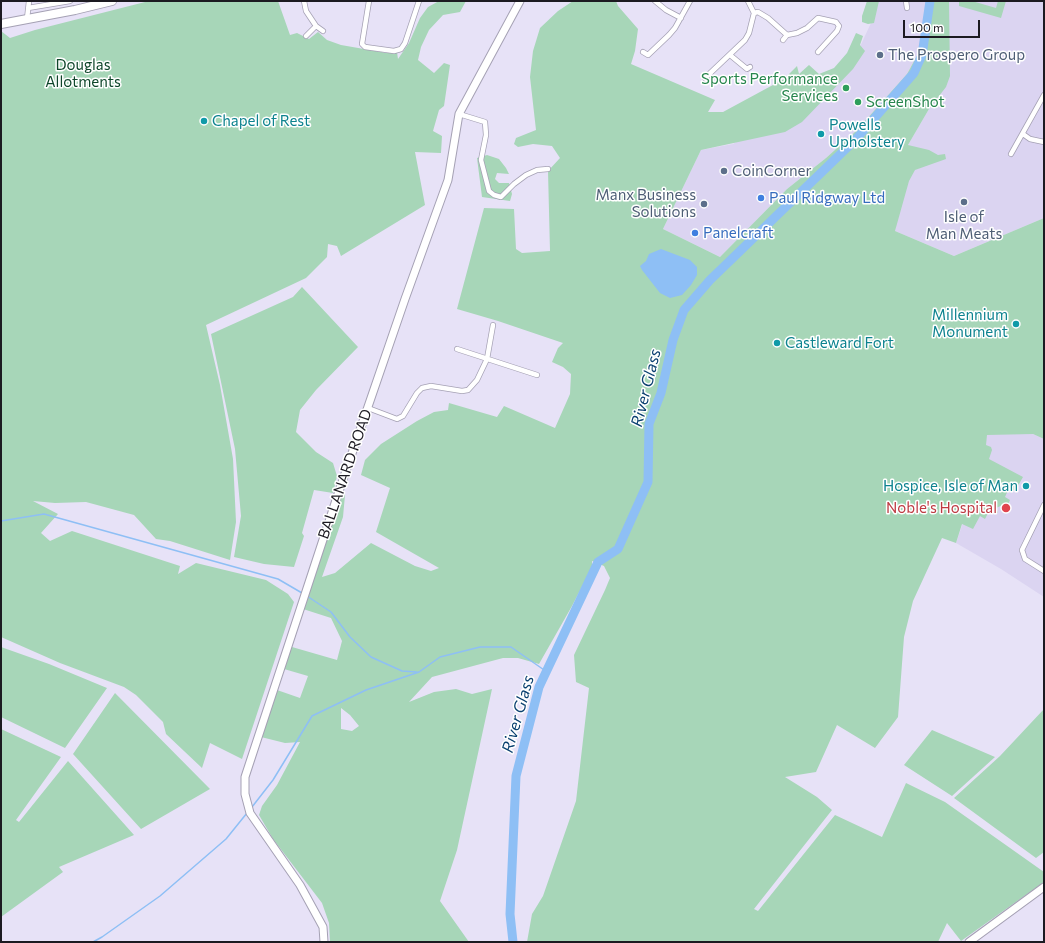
<!DOCTYPE html>
<html>
<head>
<meta charset="utf-8">
<style>
  body { margin:0 }
  #map { position:relative; width:1045px; height:943px; overflow:hidden; background:#e7e2f7; font-family:Commissioner,sans-serif }
  canvas { display:block }
  .frame { position:absolute; inset:0; border:2px solid #1c1a21; pointer-events:none }
  .scale { position:absolute; left:903px; top:20px; width:77px; height:18px; box-sizing:border-box; border:2px solid #1c1a21; border-top:0; padding-left:5px; font-size:12px; line-height:14px; white-space:nowrap; color:#1c1a21; -webkit-text-stroke:3px #fff; paint-order:stroke }
</style>
</head>
<body>
<div id="map">
<canvas width="1045" height="943"></canvas>
<div class="frame"></div>
<div class="scale">100 m</div>
</div>
<script>
const c = document.querySelector('canvas').getContext('2d');
c.lineJoin = 'round';
function fillPath(path, color) { c.fillStyle = color; c.fill(path, 'evenodd'); }
const toPath = rows => new Path2D(rows.map(r => 'M' + r).join(''));
function trace(path, color, width, dash) { c.strokeStyle = color; c.lineWidth = width; c.lineCap = dash ? 'butt' : 'round'; c.setLineDash(dash || []); c.stroke(path); }
function label(font, color, halo, rows, align = 'center') {
  c.font = font + ' Commissioner,sans-serif'; c.lineWidth = 3; c.setLineDash([]); c.textBaseline = 'middle'; c.strokeStyle = halo; c.fillStyle = color; for (const [text, x, y, turn = 0] of rows) {
    c.save(); c.translate(x, y); c.rotate((+turn || 0) * Math.PI / 180); c.textAlign = isNaN(turn) ? turn : align; if (halo) c.strokeText(text, 0, 0); c.fillText(text, 0, 0); c.restore();
  }
}
const built = toPath([
  [878,1,930,1,920,50,907,74,856,131,826,158,787,189,720,257,663,229,701,150,733,144,851,66,871,23],
  [946,1,1044,1,1044,218,954,256,895,231,908,145,929,109],
  [987,434,1033,434,1044,439,1044,597,1001,569,956,543,974,491]
]);
const green = toPath([
  [149,1,278,1,290,35,297,33,309,39,318,32,327,40,341,45,387,53,397,52,398,59,409,43,420,18,428,7,439,1,466,1,460,12,443,15,429,30,421,47,418,60,434,73,444,63,450,65,444,106,439,110,433,131,442,136,441,153,415,152,425,205,341,256,337,246,328,244,327,257,306,278,206,325,220,385,233,459,236,522,230,560,170,541,156,539,134,515,86,502,55,503,33,501,58,514,41,533,50,541,72,531,180,566,178,574,196,563,266,580,288,594,294,602,242,759,210,743,202,768,166,734,163,722,136,695,124,687,60,663,1,637,1,31,10,38,35,30],
  [573,1,616,1,618,6,638,29,635,51,631,64,715,100,708,112,723,112,784,79,797,66,799,74,809,65,819,74,834,68,847,53,856,33,863,36,860,45,865,51,853,69,802,122,785,132,701,150,663,229,720,257,787,189,826,158,856,131,907,74,920,50,930,1,949,1,950,76,946,87,929,109,908,145,929,150,938,155,945,154,946,159,915,170,909,181,895,231,954,256,1044,218,1044,439,1033,434,987,435,986,445,991,447,992,450,989,459,1023,477,1015,491,1009,488,1005,497,1010,500,1005,511,1003,505,996,508,998,513,990,509,985,519,980,516,973,529,962,524,956,543,942,538,913,601,904,637,898,717,875,748,837,725,816,772,785,777,817,797,832,810,754,909,758,911,835,815,882,837,906,783,945,802,1044,872,1044,882,961,941,947,923,938,942,527,942,532,914,543,896,576,801,589,688,576,682,574,655,605,590,610,578,604,566,592,561,592,567,572,606,539,664,518,658,503,658,432,677,409,702,434,692,456,689,472,694,492,689,457,850,440,901,469,942,330,942,329,923,322,903,273,839,259,815,262,806,277,785,300,742,285,743,261,737,277,690,300,698,308,676,284,669,292,647,337,660,342,641,331,618,303,609,343,493,345,495,343,517,322,577,335,573,371,543,415,566,431,571,439,568,376,532,390,488,361,475,365,460,381,444,417,421,434,412,448,410,449,403,497,417,504,406,555,428,570,394,571,374,563,367,552,362,558,348,563,343,498,321,457,309,484,208,514,209,516,249,522,253,550,251,548,171,560,158,552,146,533,144,518,147,514,144,516,138,536,130,530,77,533,51,540,28,558,11],
  [341,708,350,715,359,726,352,731,341,729],
  [867,1,879,1,874,23,868,24,862,22,862,16],
  [959,1,972,1,996,8,998,1,1006,1,1001,18,959,6],
  [487,155,499,159,506,168,509,174,497,173,495,179,499,183,509,183,512,194,510,201,482,197,477,158],
  [302,287,358,347,316,390,300,410,296,432,316,452,333,463,337,476,333,493,314,490,302,533,304,536,294,567,264,564,234,557,241,516,235,449,211,334,293,297],
  [1,647,49,664,107,688,65,748,1,717],
  [115,693,210,789,141,829,73,754],
  [1044,709,1044,852,1036,858,954,798,1000,756],
  [1,729,61,757,16,820,19,822,68,761,134,835,59,867,63,872,1,917],
  [932,730,995,757,952,796,904,765]
]);
const water = toPath([
  [661,249,690,260,697,267,697,275,691,285,682,295,670,298,660,293,642,270,640,266,646,261,649,254]
]);
const stream = toPath([
  [1,521,44,514,278,579,302,593],
  [307,596,331,612,350,637,371,657,402,671,417,672],
  [252,807,273,780,312,716,366,690,419,672,440,657,480,647,511,647,547,672],
  [93,942,102,937,160,896,226,839,247,813]
]);
const river = toPath([
  [513,942,510,914,516,776,539,687,598,562,618,549,648,482,649,424,661,393,673,340,684,310,710,280,856,139,914,73,922,55,930,1]
]);
const street = toPath([
  [304,1,306,11,316,26,306,36],
  [369,1,362,44,365,47,394,51,401,49,405,43,419,1],
  [655,1,666,10,681,18],
  [906,1,907,8],
  [28,8,70,1],
  [754,13,758,12,768,18,787,35,783,40],
  [27,19,29,1],
  [316,26,323,31],
  [787,35,797,33,807,28,818,18,836,22,839,26,837,31,818,52],
  [643,52,648,55,669,35,675,28,690,1],
  [730,55,747,69,750,67],
  [708,81,705,78,745,40,749,33,754,13,748,1],
  [459,114,485,122,486,135,481,160,489,191,494,195,501,197,514,184,526,175,537,170,548,169],
  [1023,134,1030,139,1044,142],
  [1011,154,1044,95],
  [457,349,537,375],
  [368,408,397,419,403,416,417,393,422,388,431,386,462,391,468,390,477,380,487,359,493,325],
  [1044,505,1022,550,1025,559,1044,571]
]);
const primary = toPath([
  [324,942,323,927,300,885,250,813,245,794,245,777,337,497,405,299,448,180,459,114,520,1],
  [969,942,1044,887]
]);
const highway = toPath([
  [1,24,75,10,112,1]
]);
const markers = [
  [880,55,4,"#5c6f8a"],
  [846,88,4,"#2e9e5b"],
  [858,102,4,"#2e9e5b"],
  [204,121,4,"#0f9aa8"],
  [821,134,4,"#0f9aa8"],
  [724,171,4,"#5c6f8a"],
  [761,198,4,"#3f7fe0"],
  [964,202,4,"#5c6f8a"],
  [704,204,4,"#5c6f8a"],
  [695,233,4,"#3f7fe0"],
  [1016,324,4,"#0f9aa8"],
  [777,343,4,"#0f9aa8"],
  [1026,486,4,"#0f9aa8"],
  [1006,508,5,"#e0444e"]
];
const serviceNames = [
  ["The Prospero Group",888,55],
  ["CoinCorner",732,171],
  ["Manx Business",696,195,"right"],
  ["Solutions",696,212,"right"],
  ["Isle of",964,217,"center"],
  ["Man Meats",964,234,"center"]
];
const parkNames = [
  ["Douglas",83,65],
  ["Allotments",83,82]
];
const leisureNames = [
  ["Sports Performance",838,79],
  ["Services",838,96],
  ["ScreenShot",866,102,"left"]
];
const cultureNames = [
  ["Chapel of Rest",212,121],
  ["Powells",829,125],
  ["Upholstery",829,142],
  ["Millennium",1008,315,"right"],
  ["Monument",1008,332,"right"],
  ["Castleward Fort",785,343],
  ["Hospice, Isle of Man",1018,486,"right"]
];
const shopNames = [
  ["Paul Ridgway Ltd",769,198],
  ["Panelcraft",703,233]
];
const streetNames = [
  ["BALLANARD ROAD",345,474,-71]
];
const healthNames = [
  ["Noble's Hospital",997,508]
];
const waterNames = [
  ["River Glass",646,388,-76],
  ["River Glass",518,714,-74]
];
fillPath(built, '#dbd4f1');
fillPath(green, '#a7d6b8');
fillPath(water, '#8ebff5');
trace(stream, '#8ebff5', 1.5);
trace(river, '#8ebff5', 9);
trace(street, '#a5a1b4', 6);
trace(primary, '#a5a1b4', 9);
trace(highway, '#a5a1b4', 10);
trace(street, '#fff', 4.5);
trace(primary, '#fff', 7);
trace(highway, '#fff', 8);
for (const [x, y, r, color] of markers) { const dot = new Path2D(); dot.arc(x, y, r, 0, 2 * Math.PI); c.fillStyle = color; c.fill(dot); trace(dot, '#fff', 1.5); }
label('15px', '#4e5e75', '#fff', serviceNames, 'left');
label('15px', '#0e462a', '#fff', parkNames);
label('15px', '#27864d', '#fff', leisureNames, 'right');
label('15px', '#0d838f', '#fff', cultureNames, 'left');
label('15px', '#366cbe', '#fff', shopNames, 'left');
label('15px', '#1c1a21', '#fff', streetNames);
label('15px', '#be3a42', '#fff', healthNames, 'right');
label('italic 16px', '#0a4070', '#fff', waterNames);
</script>
</body>
</html>
